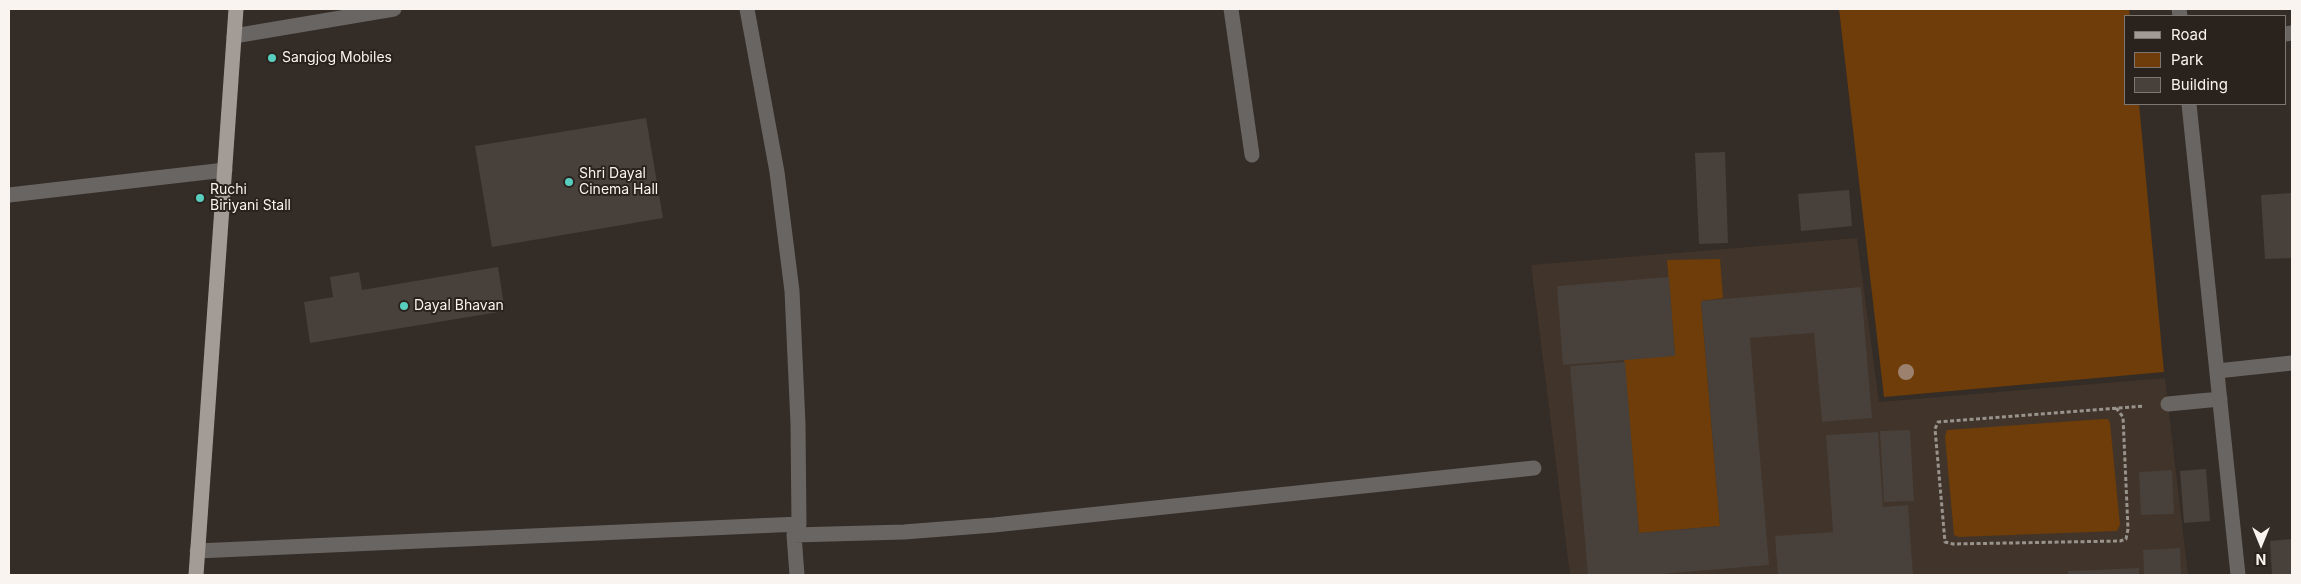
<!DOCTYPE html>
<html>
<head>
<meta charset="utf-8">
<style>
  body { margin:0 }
  #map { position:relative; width:2301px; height:584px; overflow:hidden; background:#342c26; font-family:Inter,sans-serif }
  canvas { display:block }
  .frame { position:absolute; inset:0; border:10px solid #f9f4f0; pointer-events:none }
  .legend { position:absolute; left:2124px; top:15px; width:162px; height:90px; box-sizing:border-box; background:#2a221d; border:1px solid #7d7671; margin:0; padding:6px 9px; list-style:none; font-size:15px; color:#f9f4f0 }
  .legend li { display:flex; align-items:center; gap:10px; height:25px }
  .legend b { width:25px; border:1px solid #7d7671 }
  .north { position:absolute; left:2236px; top:519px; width:50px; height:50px; -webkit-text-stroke:4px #2a221d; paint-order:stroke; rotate:180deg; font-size:14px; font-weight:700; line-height:20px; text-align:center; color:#f9f4f0 }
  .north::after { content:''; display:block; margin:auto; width:18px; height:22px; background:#f9f4f0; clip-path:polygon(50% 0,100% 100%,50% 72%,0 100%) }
</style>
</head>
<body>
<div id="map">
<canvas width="2301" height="584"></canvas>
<div class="frame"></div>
<ul class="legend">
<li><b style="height:6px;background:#a39b95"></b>Road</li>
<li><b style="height:14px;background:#6e3d09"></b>Park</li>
<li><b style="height:14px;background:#48403a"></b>Building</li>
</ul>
<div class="north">N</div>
</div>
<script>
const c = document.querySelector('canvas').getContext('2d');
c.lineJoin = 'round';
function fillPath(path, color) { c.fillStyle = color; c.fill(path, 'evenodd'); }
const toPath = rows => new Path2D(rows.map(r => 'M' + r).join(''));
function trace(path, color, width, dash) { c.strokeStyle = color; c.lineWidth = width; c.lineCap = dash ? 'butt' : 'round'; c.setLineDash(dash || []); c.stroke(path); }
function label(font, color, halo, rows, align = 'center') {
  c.font = font + ' Inter,sans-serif'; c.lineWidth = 4; c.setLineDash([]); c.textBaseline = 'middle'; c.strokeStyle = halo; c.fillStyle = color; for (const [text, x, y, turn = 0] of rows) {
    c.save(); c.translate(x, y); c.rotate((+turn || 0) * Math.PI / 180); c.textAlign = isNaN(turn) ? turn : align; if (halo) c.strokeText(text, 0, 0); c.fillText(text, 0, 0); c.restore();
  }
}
const built = toPath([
  [1857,238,1879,402,2165,378,2188,575,1570,575,1531,265]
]);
const green = toPath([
  [1839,9,2129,9,2130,16,2125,16,2125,104,2139,104,2164,372,1884,397],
  [1720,259,1723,298,1701,301,1720,526,1639,533,1624,360,1675,355,1667,260],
  [2103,419,2108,419,2110,423,2120,525,2117,531,1959,537,1954,535,1945,437,1947,430]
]);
const building = toPath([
  [646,118,663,218,492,247,475,146],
  [1725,152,1728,243,1699,244,1695,153],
  [1849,190,1852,226,1801,231,1798,194],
  [2292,193,2292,258,2265,259,2261,195],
  [498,267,505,311,310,343,304,302,333,297,330,277,359,272,362,290],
  [1669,277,1675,356,1563,365,1557,286],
  [1861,287,1872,418,1822,422,1814,333,1750,338,1769,565,1650,575,1588,575,1570,366,1625,362,1639,533,1720,526,1701,301],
  [1910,430,1914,501,1884,502,1880,431],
  [1878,432,1883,507,1908,505,1913,575,1778,575,1775,536,1833,532,1826,435],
  [2206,469,2210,521,2184,523,2180,471],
  [2172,470,2174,514,2141,515,2139,472],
  [2292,539,2292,575,2272,575,2270,541],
  [2180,548,2181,575,2144,575,2143,550],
  [2139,568,2139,575,2068,575,2068,571]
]);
const path = toPath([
  [2116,408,2123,417,2128,529,2126,539,2120,541,1953,544,1945,542,1935,429,1938,422,2144,406]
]);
const minor = toPath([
  [747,9,777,172,792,291,798,424,799,524,794,535,797,575],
  [1231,9,1252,155],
  [2179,9,2180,16],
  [2285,34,2292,33],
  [234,36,394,9],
  [2189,104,2238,575],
  [9,195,225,170],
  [2217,371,2292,363],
  [2168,404,2220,399],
  [794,535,904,532,994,525,1534,468],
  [197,551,799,524]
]);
const major = toPath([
  [196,575,236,9]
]);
const trees = [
  [1906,372]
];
const markers = [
  [272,58,5,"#58cebf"],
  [569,182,5,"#58cebf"],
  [200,198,5,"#58cebf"],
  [404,306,5,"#58cebf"]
];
const poiNames = [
  ["Sangjog Mobiles",282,58],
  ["Shri Dayal",579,174],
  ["Cinema Hall",579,190],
  ["Ruchi",210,190],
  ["Biriyani Stall",210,206],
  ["Dayal Bhavan",414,306]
];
fillPath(built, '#41342a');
fillPath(green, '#6e3d09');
fillPath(building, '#48403a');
trace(path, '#99938e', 3, [4, 2.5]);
trace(minor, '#696562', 15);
trace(major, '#a39b95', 15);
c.fillStyle = '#9c826e';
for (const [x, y] of trees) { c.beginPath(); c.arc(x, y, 8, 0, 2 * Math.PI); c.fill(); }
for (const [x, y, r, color] of markers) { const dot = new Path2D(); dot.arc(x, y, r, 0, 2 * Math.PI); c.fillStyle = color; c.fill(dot); trace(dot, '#2a221d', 2); }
label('14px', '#f9f4f0', '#2a221d', poiNames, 'left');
</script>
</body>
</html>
